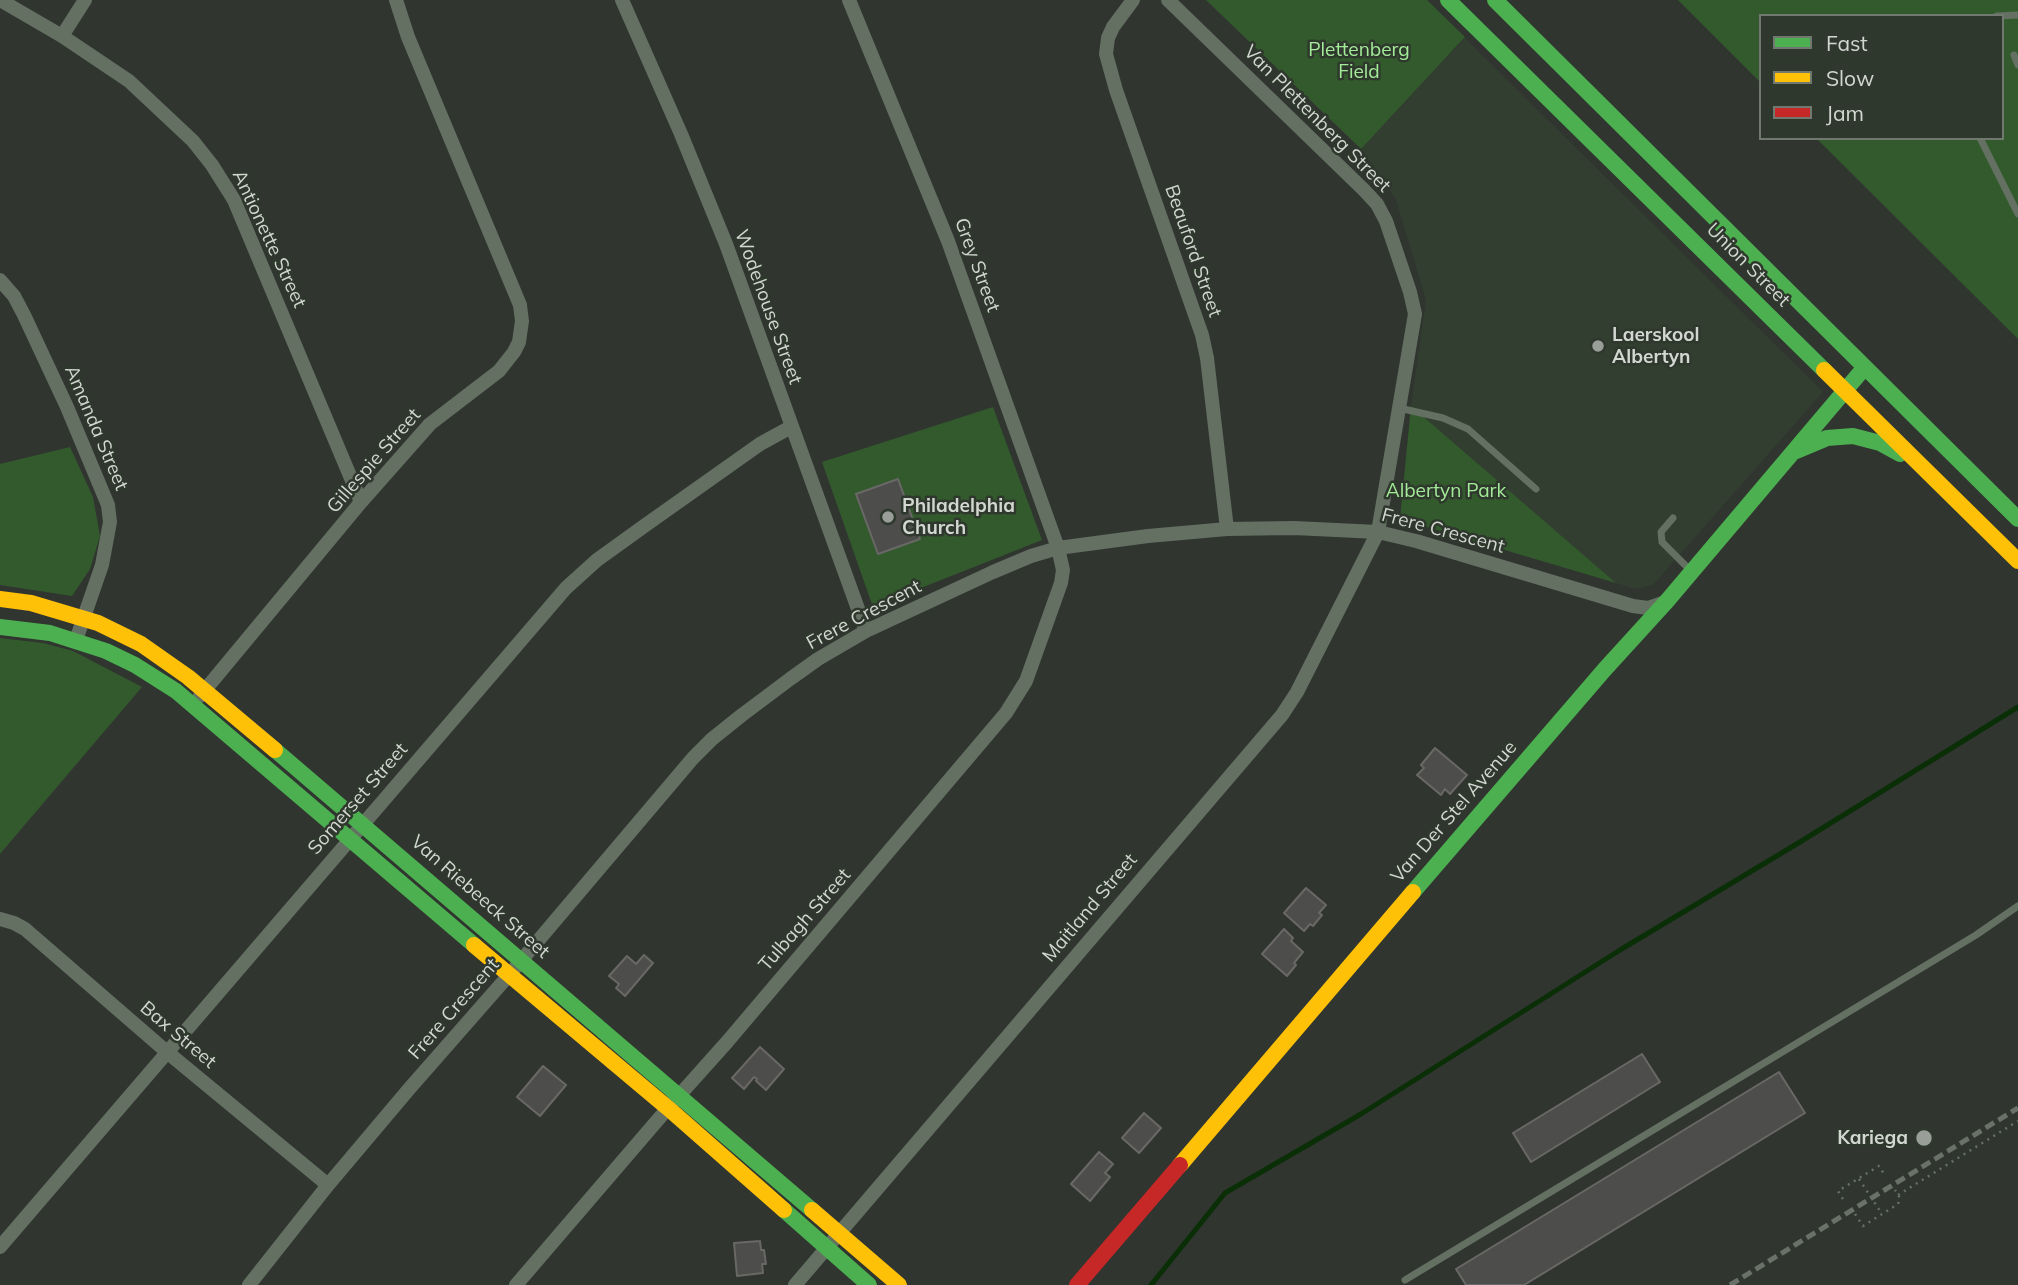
<!DOCTYPE html>
<html>
<head>
<meta charset="utf-8">
<style>
  body { margin:0 }
  #map { position:relative; width:2018px; height:1285px; overflow:hidden; background:#303530; font-family:Mulish,sans-serif }
  canvas { display:block }
  .legend { position:absolute; left:1759px; top:14px; width:245px; height:126px; box-sizing:border-box; background:#2f382d; border:2px solid #70786f; margin:0; padding:9px 12px; list-style:none; font-size:21px; color:#d2d7d1 }
  .legend li { display:flex; align-items:center; gap:14px; height:35px }
  .legend b { width:35px; border:2px solid #70786f }
</style>
</head>
<body>
<div id="map">
<canvas width="2018" height="1285"></canvas>
<ul class="legend">
<li><b style="height:9px;background:#4caf50"></b>Fast</li>
<li><b style="height:9px;background:#ffc107"></b>Slow</li>
<li><b style="height:9px;background:#c62828"></b>Jam</li>
</ul>
</div>
<script>
const c = document.querySelector('canvas').getContext('2d');
c.lineJoin = 'round';
function fillPath(path, color) { c.fillStyle = color; c.fill(path, 'evenodd'); }
const toPath = rows => new Path2D(rows.map(r => 'M' + r).join(''));
function trace(path, color, width, dash) { c.strokeStyle = color; c.lineWidth = width; c.lineCap = dash ? 'butt' : 'round'; c.setLineDash(dash || []); c.stroke(path); }
function label(font, color, halo, rows, align = 'center') {
  c.font = font + ' Mulish,sans-serif'; c.lineWidth = 5; c.setLineDash([]); c.textBaseline = 'middle'; c.strokeStyle = halo; c.fillStyle = color; for (const [text, x, y, turn = 0] of rows) {
    c.save(); c.translate(x, y); c.rotate((+turn || 0) * Math.PI / 180); c.textAlign = isNaN(turn) ? turn : align; if (halo) c.strokeText(text, 0, 0); c.fillText(text, 0, 0); c.restore();
  }
}
const built = toPath([
  [1465,38,1823,392,1653,585,1635,589,1616,583,1411,406,1426,300,1396,200,1361,149]
]);
const green = toPath([
  [1206,0,1427,0,1465,37,1361,149],
  [1678,0,2018,0,2018,339,1816,138,2002,138,2002,16,1761,16,1761,83],
  [1411,406,1616,583,1400,519],
  [993,407,1042,540,873,607,822,462],
  [70,447,93,497,100,536,90,569,72,596,0,585,0,464],
  [0,638,43,643,73,651,142,687,0,854]
]);
const stream = toPath([
  [1151,1285,1225,1193,1361,1114,1620,950,1800,842,2018,707]
]);
const building = toPath([
  [898,479,920,539,878,554,856,494,898,479],
  [1435,748,1467,775,1450,794,1445,789,1441,795,1417,775,1424,768,1421,765,1435,748],
  [1306,888,1326,905,1319,913,1322,915,1313,926,1310,924,1304,931,1284,913,1306,888],
  [1284,929,1293,938,1291,941,1303,952,1294,963,1296,965,1287,976,1262,954,1284,929],
  [644,955,653,963,625,996,616,988,619,984,609,976,627,956,636,964,644,955],
  [760,1047,784,1069,766,1090,756,1081,757,1079,754,1077,744,1089,732,1078,760,1047],
  [1642,1054,1660,1082,1531,1162,1513,1133,1642,1054],
  [543,1066,566,1085,540,1116,517,1097,543,1066],
  [1779,1072,1805,1113,1524,1285,1466,1285,1456,1269,1779,1072],
  [1144,1113,1161,1128,1139,1153,1122,1138,1144,1113],
  [1099,1152,1113,1164,1105,1173,1110,1177,1090,1201,1071,1184,1099,1152],
  [760,1241,761,1250,764,1250,766,1264,762,1264,763,1273,737,1276,734,1243,760,1241]
]);
const path = toPath([
  [1898,1195,2018,1121],
  [1843,1199,1838,1191,1879,1166,1884,1174],
  [1855,1214,1863,1226,1898,1204,1900,1198,1895,1190]
]);
const lane = toPath([
  [1997,16,2018,15],
  [2014,55,2018,65],
  [1980,138,2018,214],
  [1399,408,1443,418,1468,429,1536,489],
  [1673,518,1661,532,1662,542,1691,571],
  [1405,1280,1976,935,2018,906]
]);
const street = toPath([
  [0,0,62,36,129,81,193,141,212,165,234,200,361,502],
  [622,0,681,134,726,244,866,631],
  [1133,0,1113,27,1108,38,1106,54,1116,90,1202,335,1207,358,1227,529],
  [62,36,85,0],
  [0,280,14,296,24,315,67,407,108,505,110,522,102,565,76,640],
  [200,696,361,502,430,424,499,371,514,352,519,342,522,321,520,305,408,37,396,0],
  [0,919,14,923,25,929,167,1052,328,1185],
  [0,1247,566,588,597,560,647,524,760,444,791,427],
  [249,1285,328,1185,409,1089,509,975,693,758,712,739,742,715,790,679,818,659,866,631,993,572,1031,556,1058,548,1148,536,1227,529,1294,528,1378,532,1416,541,1633,606,1648,608,1662,603],
  [516,1285,668,1108,727,1042,1006,713,1026,681,1061,583,1063,570,1058,548,948,241,849,0],
  [795,1285,1282,715,1297,692,1378,532,1415,314,1410,292,1386,221,1377,204,1364,190,1168,0]
]);
const fast = toPath([
  [1448,0,1824,370],
  [1495,0,2018,519],
  [1796,451,1827,438,1853,436,1880,443,1900,454],
  [0,627,50,633,106,651,135,665,176,691,474,945],
  [275,750,812,1210],
  [1413,892,1605,669,1667,601,1865,367],
  [784,1210,869,1285]
]);
const slow = toPath([
  [1824,370,2018,561],
  [0,599,31,603,98,623,141,644,188,677,275,750],
  [474,945,668,1108,784,1210],
  [1180,1165,1413,892],
  [812,1210,899,1285]
]);
const jam = toPath([
  [1077,1285,1180,1165]
]);
const rail = toPath([
  [1730,1285,2018,1108]
]);
const pathBridge = toPath([
  [1859,1179,1882,1214]
]);
const markers = [
  [1598,346,7,"#999e99"],
  [888,517,7,"#999e99"],
  [1924,1138,9,"#999e99"]
];
const parkNames = [
  ["Plettenberg",1359,50],
  ["Field",1359,72],
  ["Albertyn Park",1446,491]
];
const streetNames = [
  ["Van Plettenberg Street",1317,119,45],
  ["Antionette Street",269,239,65],
  ["Beauford Street",1193,251,71],
  ["Grey Street",977,265,70],
  ["Union Street",1748,265,45],
  ["Wodehouse Street",768,307,70],
  ["Amanda Street",96,428,67],
  ["Gillespie Street",374,461,-49],
  ["Frere Crescent",1443,531,15],
  ["Frere Crescent",864,615,-28],
  ["Somerset Street",358,799,-49],
  ["Van Der Stel Avenue",1454,812,-49],
  ["Van Riebeeck Street",480,897,41],
  ["Maitland Street",1090,908,-50],
  ["Tulbagh Street",805,920,-49],
  ["Frere Crescent",454,1009,-49],
  ["Bax Street",178,1035,40]
];
const poiNames = [
  ["Laerskool",1612,335],
  ["Albertyn",1612,357],
  ["Philadelphia",902,506],
  ["Church",902,528],
  ["Kariega",1908,1138,"right"]
];
fillPath(built, '#323e30');
fillPath(green, '#335a2d');
trace(stream, '#0a2e06', 5);
fillPath(building, '#4d4d4b');
trace(building, '#696866', 2);
trace(path, '#666f66', 2.5, [2, 5]);
trace(lane, '#647062', 7);
trace(street, '#647062', 14);
trace(fast, '#4caf50', 16);
trace(slow, '#ffc107', 16);
trace(jam, '#c62828', 16);
trace(rail, '#697168', 5, [10, 5]);
trace(pathBridge, '#666f66', 2.5, [2, 5]);
for (const [x, y, r, color] of markers) { const dot = new Path2D(); dot.arc(x, y, r, 0, 2 * Math.PI); c.fillStyle = color; c.fill(dot); trace(dot, '#2f382d', 2.5); }
label('19px', '#a3eb98', '#2f382d', parkNames);
label('19px', '#d2d7d1', '#2f382d', streetNames);
label('bold 19px', '#d2d7d1', '#2f382d', poiNames, 'left');
</script>
</body>
</html>
